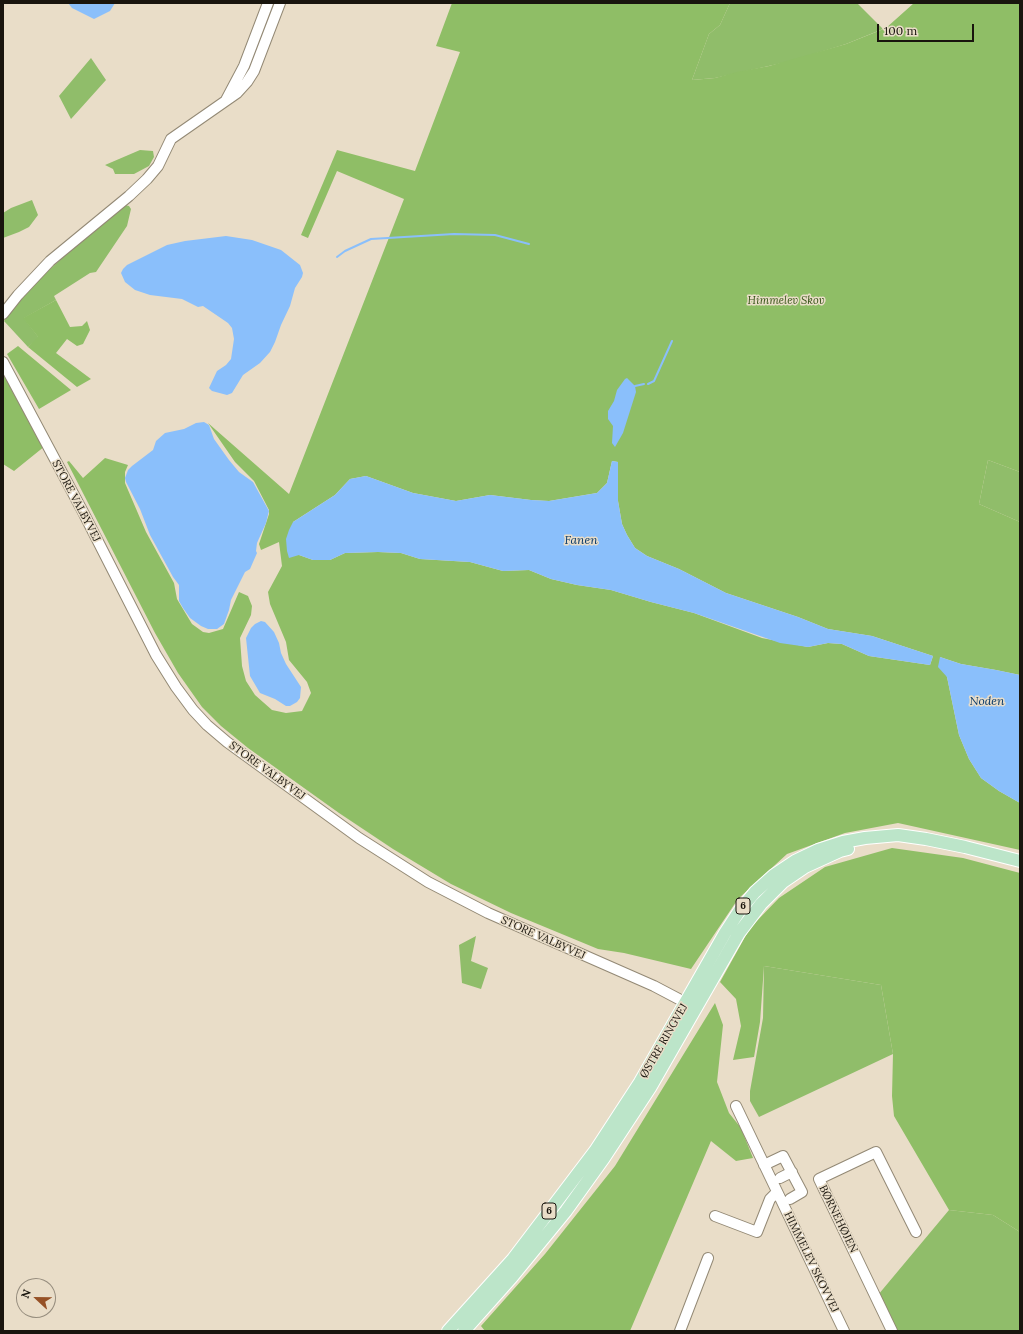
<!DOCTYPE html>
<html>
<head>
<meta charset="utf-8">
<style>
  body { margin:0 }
  #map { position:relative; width:1023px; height:1334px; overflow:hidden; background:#e9ddc8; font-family:Lora,serif }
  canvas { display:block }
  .frame { position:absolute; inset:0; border:4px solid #19150e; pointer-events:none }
  .north { position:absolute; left:16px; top:1278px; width:40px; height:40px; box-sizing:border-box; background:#e9ddc8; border:1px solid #968d7e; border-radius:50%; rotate:292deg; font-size:11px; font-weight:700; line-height:16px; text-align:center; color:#19150e }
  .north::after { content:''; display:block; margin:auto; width:14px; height:18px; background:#965126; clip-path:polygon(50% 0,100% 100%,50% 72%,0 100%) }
  .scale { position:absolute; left:877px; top:24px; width:97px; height:18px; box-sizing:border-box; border:2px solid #19150e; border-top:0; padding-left:5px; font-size:12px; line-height:14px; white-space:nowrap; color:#19150e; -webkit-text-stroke:3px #e9ddc8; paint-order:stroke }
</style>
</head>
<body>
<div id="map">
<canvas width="1023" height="1334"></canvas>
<div class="frame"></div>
<div class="north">N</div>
<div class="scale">100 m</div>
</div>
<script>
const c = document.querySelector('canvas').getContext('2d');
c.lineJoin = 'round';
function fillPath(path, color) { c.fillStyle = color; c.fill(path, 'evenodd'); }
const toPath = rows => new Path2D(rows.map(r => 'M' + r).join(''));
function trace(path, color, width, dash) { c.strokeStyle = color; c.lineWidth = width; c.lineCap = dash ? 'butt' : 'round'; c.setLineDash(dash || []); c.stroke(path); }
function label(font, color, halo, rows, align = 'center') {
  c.font = font + ' Lora,serif'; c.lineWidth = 3; c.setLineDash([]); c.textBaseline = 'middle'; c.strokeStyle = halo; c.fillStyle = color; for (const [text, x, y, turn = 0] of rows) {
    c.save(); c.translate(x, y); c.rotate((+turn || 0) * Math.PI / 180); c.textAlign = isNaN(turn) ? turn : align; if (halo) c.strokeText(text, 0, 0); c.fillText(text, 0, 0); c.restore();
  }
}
const green = toPath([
  [730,3,804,3,813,4,822,3,857,3,883,29,846,44,791,61,715,78,692,80,709,34,720,25],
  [91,58,106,80,71,119,59,96],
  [140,150,153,151,154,157,149,166,134,174,115,174,113,169,105,165],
  [32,200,38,215,29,227,19,232,3,238,3,213,11,208],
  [125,205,129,206,131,209,127,226,96,272,90,273,54,296,56,300,24,318,39,338,28,347,4,321,23,294,73,248],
  [988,460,1020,472,1020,522,979,504],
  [476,936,471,961,488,968,481,989,462,983,459,945],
  [764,966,881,985,893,1054,759,1117,750,1101,750,1091,763,1018],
  [949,1210,993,1215,1020,1232,1020,1331,895,1331,878,1295]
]);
const forest = toPath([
  [452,3,730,3,720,25,709,34,692,80,715,78,737,72,769,66,846,44,886,28,914,3,1020,3,1020,472,988,460,979,504,1020,522,1020,675,996,670,961,664,940,657,947,677,959,735,969,759,981,778,999,791,1020,803,1020,850,898,823,845,833,787,854,738,899,691,969,624,953,598,949,511,913,451,884,393,849,339,813,248,748,221,726,202,707,178,673,155,633,67,462,69,461,83,478,105,458,128,465,125,472,125,483,146,532,174,583,177,599,192,624,203,632,209,633,223,629,239,592,248,596,252,606,251,615,240,638,242,666,246,681,255,695,272,710,286,713,302,711,311,693,307,682,289,660,286,642,270,604,268,592,282,566,279,542,261,550,259,544,269,514,269,510,254,481,235,462,208,423,289,494,404,199,337,171,308,238,301,235,337,150,415,171,460,52,436,46],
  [612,461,618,462,618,501,622,524,627,535,635,548,647,556,679,569,726,593,798,617,828,629,872,636,933,656,930,665,869,656,842,644,828,643,808,647,762,638,694,613,651,602,611,590,577,585,551,579,529,570,503,571,470,562,420,559,401,553,378,552,345,553,330,560,313,560,299,555,293,522,335,495,350,479,366,476,413,493,456,501,490,495,531,500,549,501,597,493,607,483],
  [56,300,70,327,82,326,87,321,90,330,83,344,77,346,67,339,56,353,91,379,77,387,28,347,38,337,23,318],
  [18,346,71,390,39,409,7,354],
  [3,371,45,446,14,471,3,464],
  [892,848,963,858,1020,873,1020,1232,993,1215,949,1210,894,1116,892,1096,893,1054,881,985,764,966,760,1022,754,1057,733,1060,741,1026,736,999,720,982,750,928,779,898,825,867],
  [715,1003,723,1025,717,1082,729,1113,741,1128,753,1158,736,1161,711,1141,630,1331,485,1331,481,1326,545,1254,615,1166]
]);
const water = toPath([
  [68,3,115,3,110,11,94,19,72,8],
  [226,236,252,240,281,250,300,265,303,273,302,277,295,288,290,306,281,325,275,342,270,352,260,363,243,375,232,393,227,395,212,391,209,388,217,371,226,365,231,359,234,339,232,328,228,323,203,306,198,307,182,299,150,295,135,290,125,282,121,273,123,269,127,265,167,245,185,241],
  [627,378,635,386,636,392,623,433,615,447,612,443,613,426,608,419,608,411,614,401,617,390,625,379],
  [204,422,209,425,214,439,229,460,239,472,253,482,269,511,266,523,257,543,256,551,257,553,250,569,245,572,231,600,229,610,224,624,217,629,208,629,201,626,190,618,183,608,179,601,179,585,173,577,150,535,140,509,126,482,125,478,128,470,132,466,153,450,156,441,165,433,184,429,196,423],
  [612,461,618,462,618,501,622,524,627,535,635,548,647,556,679,569,726,593,798,617,828,629,872,636,933,656,930,665,869,656,842,644,828,643,808,647,780,643,694,613,651,602,611,590,577,585,551,579,529,570,503,571,470,562,420,559,401,553,378,552,345,553,330,560,313,560,299,555,289,558,287,551,286,539,289,530,293,522,335,495,350,479,366,476,413,493,456,501,490,495,531,500,549,501,597,493,607,483],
  [261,621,265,622,274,632,279,643,281,653,286,664,301,687,300,698,297,702,290,706,286,706,275,699,260,693,250,676,246,638,251,628,255,624],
  [940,657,961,664,996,670,1020,675,1020,803,999,791,981,778,969,759,959,735,947,677,938,667]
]);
const stream = toPath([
  [337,257,345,251,371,239,454,234,495,235,529,244],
  [648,384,654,381,672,341],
  [635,386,644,384]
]);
const minor = toPath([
  [226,100,244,66,268,3],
  [3,314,18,295,50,261,129,196,147,179,158,166,171,139,237,93,247,82,254,71,280,3],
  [3,362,83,512,156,655,176,687,193,710,207,725,227,742,359,838,428,882,488,913,654,986,692,1006],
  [736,1106,844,1331],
  [764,1165,783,1156,802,1192,790,1199],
  [780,1178,792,1172],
  [715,1216,757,1232,770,1199,777,1192],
  [680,1331,708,1258],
  [892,1331,819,1179,876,1152,916,1232]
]);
const major = toPath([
  [448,1331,513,1259,595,1151,640,1082,725,933,740,910,755,892,774,875,795,861,818,850,843,842,865,838,898,835,926,839,965,847,1020,861],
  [464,1331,512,1277,566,1211,604,1158,650,1088,739,933,761,904,783,882,805,867,840,851,848,849]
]);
const shields = [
  [743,906,14],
  [549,1211,14]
];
const shieldNames = [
  ["6",743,906],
  ["6",549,1211]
];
const parkNames = [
  ["Himmelev Skov",786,301]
];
const streetNames = [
  ["STORE VALBYVEJ",76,501,62],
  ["STORE VALBYVEJ",267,771,36],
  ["STORE VALBYVEJ",543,938,24],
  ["ØSTRE RINGVEJ",664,1041,-60],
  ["BØRNEHØJEN",838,1219,64],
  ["HIMMELEV SKOVVEJ",811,1262,64]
];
const waterNames = [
  ["Fanen",581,541],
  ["Noden",987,702]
];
fillPath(green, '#90bd6a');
fillPath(forest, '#8fbe66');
fillPath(water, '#8abffb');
trace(stream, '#8abffb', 2);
trace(minor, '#938975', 12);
trace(major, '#fff', 14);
trace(minor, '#fff', 10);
trace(major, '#bce5c9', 12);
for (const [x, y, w] of shields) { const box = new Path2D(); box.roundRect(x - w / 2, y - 8, w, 16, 3); c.fillStyle = '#e9ddc8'; c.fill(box); trace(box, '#19150e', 1); }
label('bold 10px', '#19150e', null, shieldNames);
label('italic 11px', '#355316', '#e9ddc8', parkNames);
label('11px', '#19150e', '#e9ddc8', streetNames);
label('italic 12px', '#083968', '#e9ddc8', waterNames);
</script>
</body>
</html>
